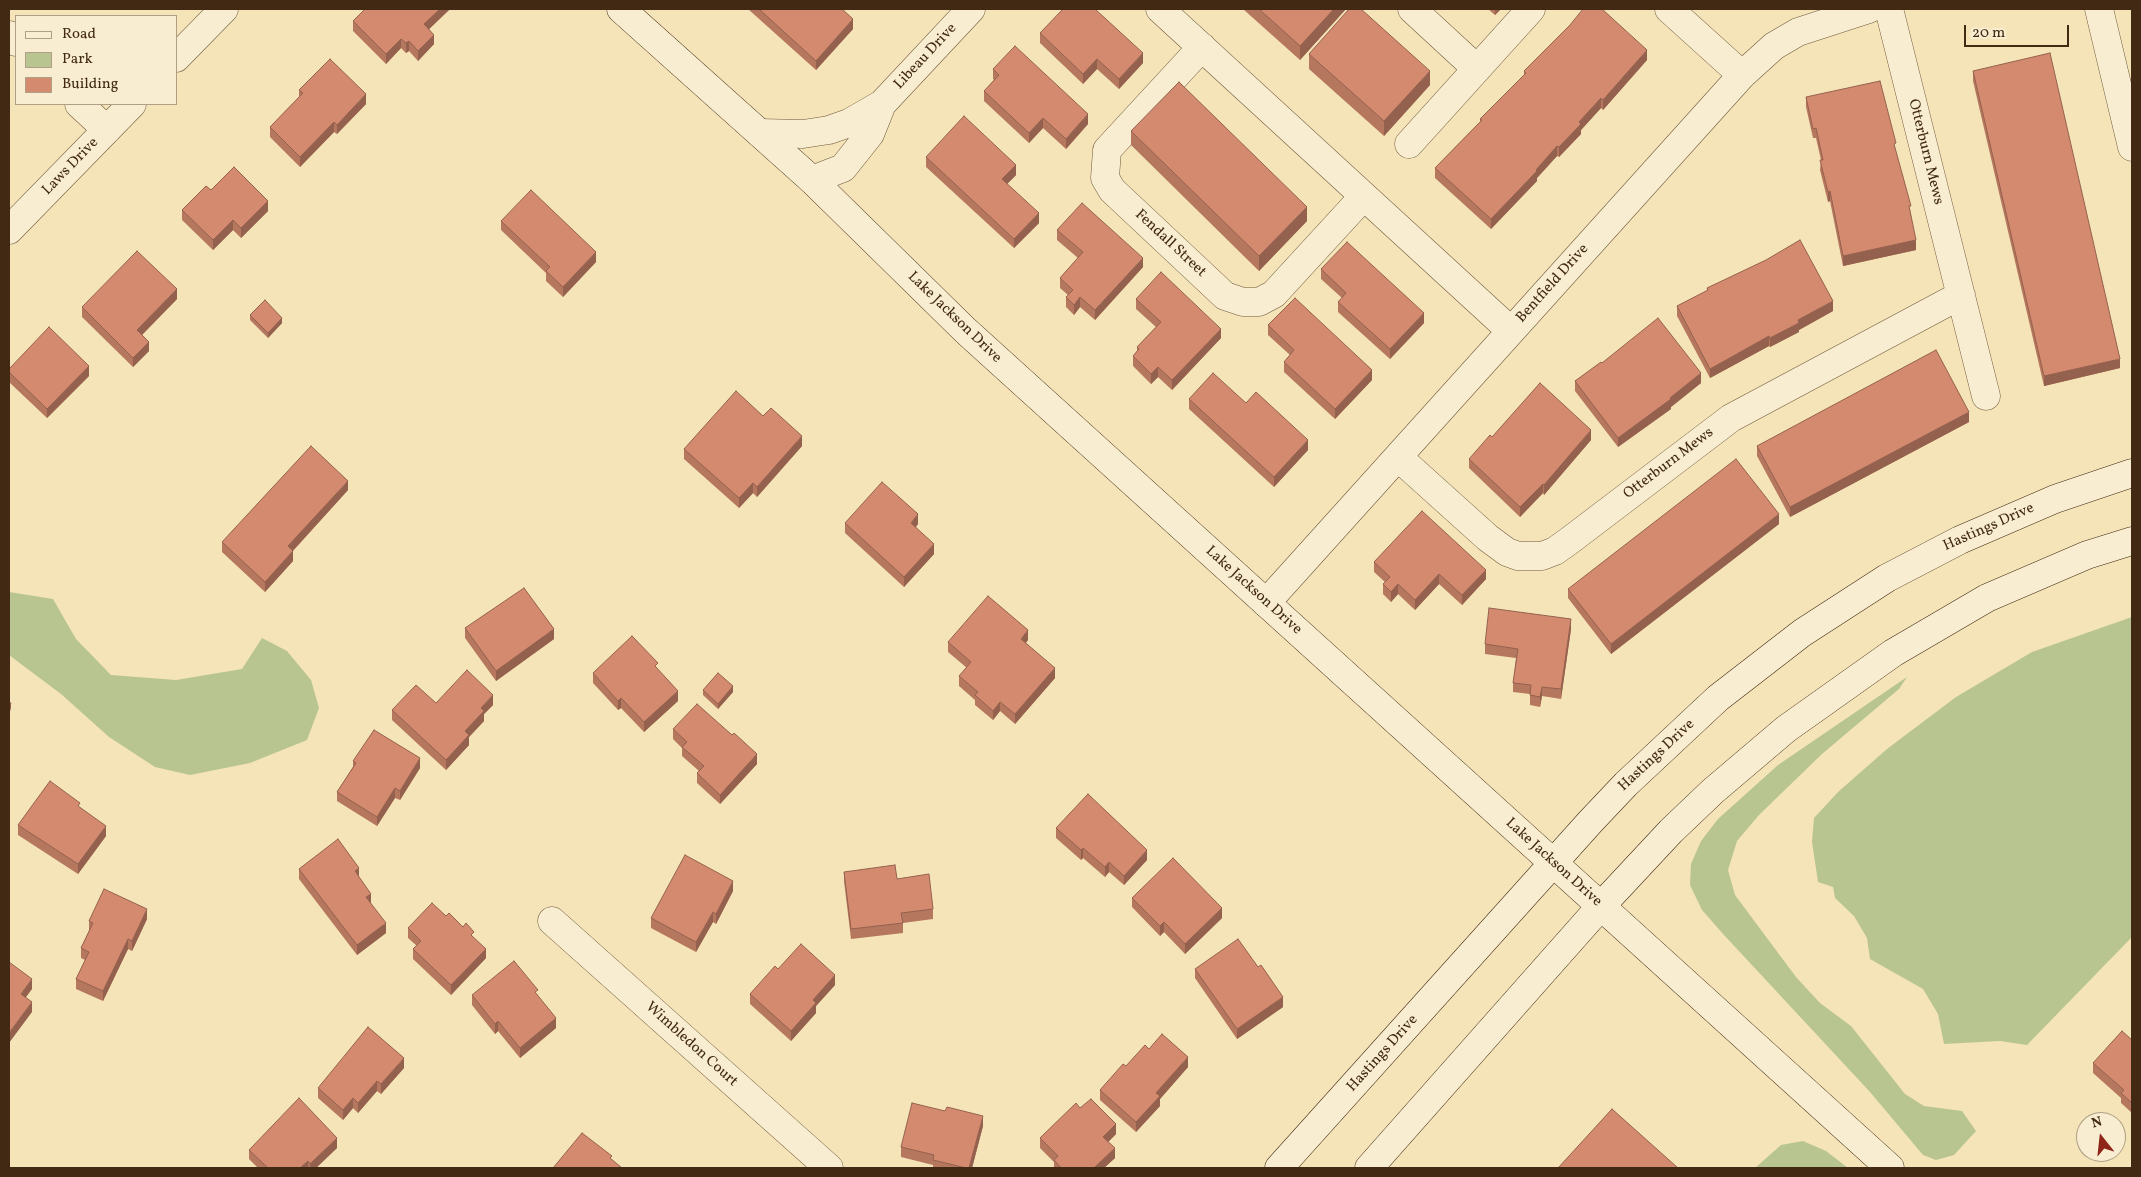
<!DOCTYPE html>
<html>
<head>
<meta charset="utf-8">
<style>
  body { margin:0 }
  #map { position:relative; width:2141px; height:1177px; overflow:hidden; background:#f5e4b7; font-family:Vollkorn,serif }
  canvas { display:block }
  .frame { position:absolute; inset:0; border:10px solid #422914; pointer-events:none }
  .legend { position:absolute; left:15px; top:15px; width:162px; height:90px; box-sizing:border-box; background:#f8edd0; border:1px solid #af9f85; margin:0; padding:6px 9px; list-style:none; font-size:15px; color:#422914 }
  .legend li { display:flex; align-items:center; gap:10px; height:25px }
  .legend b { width:25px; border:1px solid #af9f85 }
  .north { position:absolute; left:2076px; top:1112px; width:50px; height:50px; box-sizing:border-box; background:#f8edd0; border:1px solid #af9f85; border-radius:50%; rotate:344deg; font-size:14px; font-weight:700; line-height:20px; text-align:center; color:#422914 }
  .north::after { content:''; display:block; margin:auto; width:18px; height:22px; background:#8f2418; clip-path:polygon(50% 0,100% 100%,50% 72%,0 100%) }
  .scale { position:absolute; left:1964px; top:25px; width:105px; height:22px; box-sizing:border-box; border:2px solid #422914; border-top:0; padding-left:6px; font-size:15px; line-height:18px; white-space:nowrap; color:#422914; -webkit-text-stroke:4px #f8edd0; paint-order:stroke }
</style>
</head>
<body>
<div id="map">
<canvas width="2141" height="1177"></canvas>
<div class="frame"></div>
<ul class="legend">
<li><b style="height:6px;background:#f8edd0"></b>Road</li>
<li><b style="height:14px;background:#b8c591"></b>Park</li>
<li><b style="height:14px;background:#d48a6f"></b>Building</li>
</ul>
<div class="north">N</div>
<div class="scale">20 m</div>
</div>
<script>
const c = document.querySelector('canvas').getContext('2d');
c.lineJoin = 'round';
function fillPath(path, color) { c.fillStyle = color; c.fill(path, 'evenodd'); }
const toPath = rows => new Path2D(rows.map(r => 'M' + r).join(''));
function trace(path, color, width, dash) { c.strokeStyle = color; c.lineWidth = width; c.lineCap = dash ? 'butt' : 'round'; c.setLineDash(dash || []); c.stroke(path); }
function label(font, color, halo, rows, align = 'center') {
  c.font = font + ' Vollkorn,serif'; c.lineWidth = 5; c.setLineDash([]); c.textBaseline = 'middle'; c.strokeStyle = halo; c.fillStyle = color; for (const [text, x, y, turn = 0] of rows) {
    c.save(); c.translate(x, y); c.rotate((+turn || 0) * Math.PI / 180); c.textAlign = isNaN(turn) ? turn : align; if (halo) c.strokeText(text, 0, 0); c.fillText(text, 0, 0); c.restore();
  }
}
const green = toPath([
  [9,592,53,599,76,639,111,675,176,680,242,669,262,638,287,651,311,680,319,708,307,740,250,763,190,775,155,767,109,737,61,694,9,655],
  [2132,617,2132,937,2027,1045,2000,1041,1944,1044,1938,1014,1923,989,1870,959,1867,938,1854,916,1835,898,1833,887,1818,882,1812,842,1814,818,1838,792,1887,749,1956,697,2032,652],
  [1907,677,1899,689,1822,754,1759,815,1737,841,1728,870,1735,895,1796,977,1820,1003,1851,1026,1905,1094,1924,1106,1962,1111,1976,1131,1954,1155,1936,1160,1923,1155,1870,1092,1724,935,1702,910,1690,885,1691,864,1701,841,1718,819,1778,765],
  [1803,1141,1826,1151,1848,1168,1755,1168,1781,1145]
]);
const street = toPath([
  [1160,9,1511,331],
  [1412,9,1477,69],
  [1669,9,1742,75],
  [1889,9,1986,396],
  [2099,9,2132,147],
  [9,35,16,42],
  [1202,47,1107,150,1105,178,1112,190,1225,296,1243,302,1259,302,1274,294,1364,196],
  [176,58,224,9],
  [79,104,107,130],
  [760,133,803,134,829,130,849,123,882,104,971,9],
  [1409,144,1531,9],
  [812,180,843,168,870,134,882,104],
  [9,230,132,104],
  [1398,457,1488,538,1507,552,1518,556,1542,556,1555,551,1569,541,1731,418,1961,295],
  [1266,603,1742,75,1774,46,1798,32,1869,9],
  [552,921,829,1168]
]);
const secondary = toPath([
  [621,9,812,180,966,331,1890,1168],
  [1279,1168,1591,821,1626,784,1718,698,1802,633,1887,578,1960,540,2055,499,2132,473],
  [1369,1168,1601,906,1671,831,1713,791,1786,729,1893,653,1987,598,2087,555,2132,541]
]);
const wall = toPath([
  [449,9,449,10,429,29,434,44,418,61,409,51,406,53,401,48,386,64,353,31,353,21],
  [748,9,842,9,853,29,816,70],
  [1243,9,1346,9,1300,60],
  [1488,9,1501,9,1495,15],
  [1040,33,1143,63,1119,89,1097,69,1083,84,1040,43],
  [1309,54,1430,85,1384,136,1309,69],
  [1647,60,1603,110,1601,108,1581,130,1581,134,1559,157,1557,156,1537,178,1537,181,1491,229,1435,178,1435,168,1480,122,1480,119,1524,75,1524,71],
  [993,69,1088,124,1066,149,1043,128,1029,143,984,101,984,91,994,80,993,79],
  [1973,71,2120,368,2044,386,1973,81],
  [299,90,366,104,337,134,334,132,300,167,270,137,270,127,299,97],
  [1806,97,1896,152,1911,215,1916,250,1843,266,1830,201,1828,202,1820,170,1821,160,1816,138,1813,138,1806,107],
  [1131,131,1307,221,1259,271,1131,145],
  [926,157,1016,175,1007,184,1039,223,1014,248,926,167],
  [211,190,268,211,241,238,233,230,213,250,182,220,182,210],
  [501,221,596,262,563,297,546,281,546,273,501,230],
  [1057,230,1143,267,1095,320,1080,307,1074,315,1066,307,1066,297,1068,295,1060,288,1060,278,1078,258,1057,240],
  [1321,269,1424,323,1390,359,1338,312,1338,302,1342,298,1321,279],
  [1707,288,1833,311,1799,330,1799,332,1770,347,1769,346,1710,378,1677,316,1677,306,1707,291],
  [177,299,142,335,149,351,133,367,82,317,82,307],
  [1136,299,1221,338,1172,390,1158,377,1151,384,1133,366,1133,356,1137,351,1137,347,1156,327,1136,309],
  [250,315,282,323,268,338,250,320],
  [1268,325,1372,380,1335,419,1284,372,1284,362,1290,355,1268,335],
  [1602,363,1701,383,1671,407,1671,409,1618,447,1575,391,1575,381],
  [9,369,89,376,47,418,9,382],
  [1189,399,1308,450,1274,487,1189,409],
  [763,416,802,446,757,497,753,493,739,508,684,459,684,449],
  [1969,422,1790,517,1757,456,1757,446],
  [1591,440,1544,495,1543,493,1520,517,1469,468,1469,459],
  [348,490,293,551,293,561,265,592,222,552,222,542],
  [845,523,918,524,916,527,934,554,904,587,845,533],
  [1779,524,1611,654,1568,598,1568,589],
  [1374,562,1486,579,1462,605,1439,584,1415,610,1398,594,1391,602,1383,594,1383,584,1385,582,1374,572],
  [465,628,554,639,496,681,465,638],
  [1571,629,1561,699,1542,696,1540,707,1530,705,1530,694,1513,692,1513,683,1516,658,1485,654,1485,644],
  [1028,640,1026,643,1055,678,1015,724,1000,711,993,720,975,705,975,700,959,686,959,676,967,668,948,652,948,642],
  [658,670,678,701,644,732,621,708,618,710,593,683,593,673],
  [703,690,733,692,718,709,703,695],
  [436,703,493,705,484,714,484,721,469,737,469,745,446,770,392,720,392,710],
  [673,729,757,764,720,804,697,783,697,773,699,771,682,756,682,748,673,739],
  [353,761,420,768,400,800,395,798,377,826,337,801,337,792,353,767],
  [80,807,106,836,78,874,18,835,18,825],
  [1056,828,1147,860,1124,885,1109,872,1105,877,1083,858,1081,860,1056,838],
  [299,869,359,877,371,904,386,933,357,955,299,879],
  [844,872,897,879,933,909,933,919,903,923,903,933,851,939,844,881],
  [733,891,716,924,713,922,696,952,651,928,651,918],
  [1132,898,1222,918,1185,954,1164,932,1160,936,1132,907],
  [446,916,474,938,486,958,451,995,413,959,413,949,417,946,408,938,408,928],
  [147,919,132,951,128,949,103,1001,76,989,76,979,85,960,81,958,81,948,89,931,89,921],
  [778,969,835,985,816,1006,816,1013,791,1041,750,1004,750,994],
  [1195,969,1283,1007,1237,1039,1195,978],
  [472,995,538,996,556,1028,520,1058,498,1031,495,1034,472,1005],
  [2132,1040,2132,1113,2121,1103,2121,1098,2093,1073,2093,1063],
  [1149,1049,1188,1067,1160,1099,1160,1106,1136,1132,1100,1100,1100,1090,1126,1066],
  [404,1068,381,1094,377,1091,358,1113,353,1108,343,1120,318,1098,318,1088],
  [1080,1108,1116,1134,1108,1142,1115,1158,1104,1168,1054,1168,1054,1162,1040,1148,1040,1138],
  [983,1126,972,1168,933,1168,933,1165,901,1157,901,1147],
  [337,1148,316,1168,258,1168,249,1159,249,1150]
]);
const shadedWall = toPath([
  [440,9,449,9,449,10,424,34,424,24],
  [1334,9,1346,9,1300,60,1300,46],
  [1495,9,1501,9,1495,15],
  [853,19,853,29,816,70,816,61],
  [434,35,434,44,418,61,418,51],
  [401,39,401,48,386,64,386,54],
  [409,41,409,51,406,53,406,43],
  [1647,50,1647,60,1603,110,1603,100],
  [1143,53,1143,63,1119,89,1119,79],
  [1097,59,1097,69,1083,84,1083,74],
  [1430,71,1430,85,1384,136,1384,121],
  [366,94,366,104,337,134,337,125],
  [1601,98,1601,108,1581,130,1581,134,1559,157,1559,147,1579,122],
  [1088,114,1088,124,1066,149,1066,139],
  [1043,118,1043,128,1029,143,1029,133],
  [334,122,334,132,300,167,300,157],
  [1557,146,1557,156,1537,178,1537,181,1491,229,1491,219],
  [1016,165,1016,175,1002,189,1002,179],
  [1830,191,1830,201,1828,202,1828,192],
  [268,201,268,211,241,238,241,228],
  [1307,207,1307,221,1259,271,1259,256],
  [1039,213,1039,223,1014,248,1014,239],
  [233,220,233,230,213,250,213,240],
  [1916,240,1916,250,1843,266,1843,256],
  [596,252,596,262,563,297,563,287],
  [1143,258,1143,267,1095,320,1095,310],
  [177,289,177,299,137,340,137,330],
  [1080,297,1080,307,1074,315,1074,305],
  [1833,301,1833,311,1799,330,1799,332,1770,347,1770,338,1798,320],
  [1424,313,1424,323,1390,359,1390,349],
  [282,318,282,323,268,338,268,333],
  [1221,329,1221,338,1172,390,1172,380],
  [1769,336,1769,346,1710,378,1710,369],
  [149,342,149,351,133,367,133,358],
  [2120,359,2120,368,2044,386,2044,376],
  [89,366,89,376,47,418,47,409],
  [1158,367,1158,377,1151,384,1151,374],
  [1372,370,1372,380,1335,419,1335,409],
  [1701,373,1701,383,1671,407,1671,409,1618,447,1618,438],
  [1969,412,1969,422,1790,517,1790,507],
  [1591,430,1591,440,1544,495,1544,485],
  [802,436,802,446,757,497,757,487],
  [1308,440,1308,450,1274,487,1274,477],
  [348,481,348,490,288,556,288,546],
  [753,483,753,493,739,508,739,498],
  [1543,484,1543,493,1520,517,1520,507],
  [918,514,918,524,911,532,911,523],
  [1779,514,1779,524,1611,654,1611,644],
  [934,544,934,554,904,587,904,577],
  [293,551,293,561,265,592,265,582],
  [1486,570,1486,579,1462,605,1462,595],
  [1439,574,1439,584,1415,610,1415,600],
  [1398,584,1398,594,1391,602,1391,592],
  [1571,619,1571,629,1561,699,1561,689],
  [554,629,554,639,496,681,496,671],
  [1028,630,1028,640,1021,648,1021,639],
  [1055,668,1055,678,1015,724,1015,714],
  [733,686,733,692,718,709,718,704],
  [1542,687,1542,696,1540,707,1540,697],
  [678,691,678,701,644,732,644,722],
  [493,695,493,705,484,714,484,721,469,737,469,745,446,770,446,760,481,708],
  [621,698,621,708,618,710,618,701],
  [1000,702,1000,711,993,720,993,711],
  [11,703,11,708,9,715,9,710],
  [757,754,757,764,720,804,720,795],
  [420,758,420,768,400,800,400,791],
  [10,787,10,797,9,799,9,789],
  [395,788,395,798,377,826,377,817],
  [106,826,106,836,78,874,78,864],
  [1083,848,1083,858,1081,860,1081,850],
  [1147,850,1147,860,1124,885,1124,876],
  [1109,862,1109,872,1105,877,1105,867],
  [359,868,359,878,355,871],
  [733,881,733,891,716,924,716,914],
  [371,894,371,903,366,907,366,897],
  [1222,908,1222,918,1185,954,1185,944],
  [147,909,147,919,132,951,132,941],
  [713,912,713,922,696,952,696,942],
  [1164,922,1164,932,1160,936,1160,926],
  [386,923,386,933,357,955,357,945],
  [128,939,128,949,103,1001,103,991],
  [486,949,486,958,451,995,451,985],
  [835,975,835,985,816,1006,816,1013,791,1041,791,1031,813,1000],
  [32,979,32,989,21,1004,21,994],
  [1283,997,1283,1007,1237,1039,1237,1029],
  [32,1002,32,1012,9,1043,9,1033],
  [556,1018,556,1028,520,1058,520,1048],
  [498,1021,498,1031,495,1034,495,1024],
  [1188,1057,1188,1067,1160,1099,1160,1106,1136,1132,1136,1122,1156,1093],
  [404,1058,404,1068,381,1094,381,1084],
  [377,1081,377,1091,358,1113,358,1103],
  [353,1098,353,1108,343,1120,343,1110],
  [983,1116,983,1126,972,1168,969,1168],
  [1116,1124,1116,1134,1103,1147,1103,1137],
  [337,1138,337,1148,316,1168,310,1168,310,1164],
  [1115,1148,1115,1158,1104,1168,1094,1168],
  [308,1161,308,1168,300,1168]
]);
const building = toPath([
  [365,9,440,9,424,24,434,35,418,51,409,41,406,43,401,39,386,54,353,21,365,9],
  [759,9,842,9,853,19,816,61,759,9],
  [1063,9,1095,9,1143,53,1119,79,1097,59,1083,74,1040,33,1063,9],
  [1259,9,1334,9,1300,46,1259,9],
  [1349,9,1361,9,1430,71,1384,121,1309,54,1349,9],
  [1583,9,1602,9,1647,50,1603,100,1601,98,1579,122,1581,124,1559,147,1557,146,1536,170,1537,171,1491,219,1435,168,1482,120,1480,119,1526,73,1524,71,1570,25,1583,9],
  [1015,46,1088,114,1066,139,1043,118,1029,133,984,91,999,75,993,69,1015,46],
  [2050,53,2120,359,2044,376,1973,71,2050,53],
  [330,59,366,94,337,125,334,122,300,157,270,127,303,93,299,90,330,59],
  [1880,81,1896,143,1894,144,1911,206,1909,206,1916,240,1843,256,1830,191,1828,192,1820,160,1823,160,1816,128,1813,129,1806,97,1880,81],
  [1179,82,1307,207,1259,256,1131,131,1179,82],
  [964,116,1016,165,1002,179,1039,213,1014,239,926,157,964,116],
  [234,167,268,201,241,228,233,220,213,240,182,210,206,186,211,190,234,167],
  [531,190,596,252,563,287,546,271,550,267,501,221,531,190],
  [1082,203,1143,258,1095,310,1080,297,1074,305,1066,297,1073,290,1060,278,1083,252,1057,230,1082,203],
  [1800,240,1833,301,1798,320,1799,323,1770,338,1769,336,1710,369,1677,306,1708,290,1707,288,1766,260,1800,240],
  [1347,242,1424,313,1390,349,1338,302,1346,293,1321,269,1347,242],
  [137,251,177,289,137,330,149,342,133,358,82,307,137,251],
  [1161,272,1221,329,1172,380,1158,367,1151,374,1133,356,1139,349,1137,347,1161,322,1136,299,1161,272],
  [1295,298,1372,370,1335,409,1284,362,1294,350,1268,325,1295,298],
  [265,300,282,318,268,333,250,315,265,300],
  [1658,318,1701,373,1670,398,1671,399,1618,438,1575,381,1601,362,1602,363,1658,318],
  [49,327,89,366,47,409,9,372,9,369,49,327],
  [1936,350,1969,412,1790,507,1757,446,1936,350],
  [1213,373,1246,403,1256,392,1308,440,1274,477,1189,399,1213,373],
  [1540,383,1591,430,1544,485,1543,484,1520,507,1469,459,1490,435,1492,437,1540,383],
  [736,391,763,416,771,408,802,436,757,487,753,483,739,498,684,449,736,391],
  [311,446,348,481,288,546,293,551,265,582,222,542,311,446],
  [1736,459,1779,514,1611,644,1568,589,1736,459],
  [882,482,918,514,911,523,934,544,904,577,845,523,882,482],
  [1422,511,1486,570,1462,595,1439,574,1415,600,1398,584,1391,592,1383,584,1390,577,1374,562,1422,511],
  [524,588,554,629,496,671,465,628,524,588],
  [988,596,1028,630,1021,639,1055,668,1015,714,1000,702,993,711,975,695,978,692,959,676,971,662,948,642,988,596],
  [1489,608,1571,619,1561,689,1542,687,1540,697,1530,695,1531,685,1513,683,1518,649,1485,644,1489,608],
  [632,636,658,663,655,666,678,691,644,722,621,698,618,701,593,673,632,636],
  [467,670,493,695,481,708,484,711,465,731,469,735,446,760,392,710,416,685,436,703,467,670],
  [718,673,733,686,718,704,703,690,718,673],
  [9,702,11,703,9,710,9,702],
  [697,704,732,735,734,733,757,754,720,795,697,773,704,766,682,747,687,742,673,729,697,704],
  [374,730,420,758,400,791,395,788,377,817,337,792,356,763,353,761,374,730],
  [50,781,80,803,78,806,106,826,78,864,18,825,50,781],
  [1088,794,1147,850,1124,876,1109,862,1105,867,1083,848,1081,850,1056,828,1088,794],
  [338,839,359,868,355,871,371,894,366,897,386,923,357,945,299,869,338,839],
  [685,855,733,881,716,914,713,912,696,942,651,918,685,855],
  [1173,858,1222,908,1185,944,1164,922,1160,926,1132,898,1173,858],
  [895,865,897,879,929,874,933,909,901,913,903,923,851,929,844,872,895,865],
  [104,889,147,909,132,941,128,939,103,991,76,979,89,952,81,948,93,923,89,921,104,889],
  [432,903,446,916,449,913,463,927,466,923,474,932,471,935,486,949,451,985,413,949,421,941,408,928,432,903],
  [1238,939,1258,967,1261,965,1283,997,1237,1029,1195,969,1238,939],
  [801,944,835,975,813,1000,816,1003,791,1031,750,994,775,966,778,969,801,944],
  [514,961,538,990,535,992,556,1018,520,1048,498,1021,495,1024,472,995,514,961],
  [9,962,32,979,21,994,32,1002,9,1033,9,962],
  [368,1027,404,1058,381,1084,377,1081,358,1103,353,1098,343,1110,318,1088,368,1027],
  [2122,1031,2132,1040,2132,1103,2121,1093,2124,1090,2093,1063,2122,1031],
  [1162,1034,1188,1057,1156,1093,1160,1096,1136,1122,1100,1090,1123,1064,1126,1066,1145,1045,1149,1049,1162,1034],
  [299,1098,337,1138,310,1164,308,1161,300,1168,268,1168,249,1150,299,1098],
  [1091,1099,1116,1124,1103,1137,1115,1148,1094,1168,1061,1168,1054,1160,1058,1156,1040,1138,1076,1103,1080,1108,1091,1099],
  [912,1103,945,1111,947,1107,983,1116,969,1168,966,1168,933,1160,934,1155,901,1147,912,1103],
  [1612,1109,1678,1168,1558,1168,1612,1109],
  [582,1133,612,1156,610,1158,622,1168,553,1168,582,1133]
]);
const streetNames = [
  ["Libeau Drive",926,57,-47],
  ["Otterburn Mews",1925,152,76],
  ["Laws Drive",71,167,-46],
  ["Fendall Street",1170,244,43],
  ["Bentfield Drive",1553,284,-48],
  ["Lake Jackson Drive",954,318,44],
  ["Otterburn Mews",1669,464,-37],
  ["Hastings Drive",1989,528,-24],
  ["Lake Jackson Drive",1253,591,42],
  ["Hastings Drive",1657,756,-43],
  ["Lake Jackson Drive",1553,863,42],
  ["Wimbledon Court",691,1045,42],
  ["Hastings Drive",1383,1054,-48]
];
fillPath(green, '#b8c591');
trace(street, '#6f583d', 29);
trace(secondary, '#422914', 29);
trace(street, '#f8edd0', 28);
trace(secondary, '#f8edd0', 28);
fillPath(wall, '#b6775f');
fillPath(shadedWall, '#94614e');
fillPath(building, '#d48a6f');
trace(building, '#94614e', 1);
label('15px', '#422914', '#f8edd0', streetNames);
</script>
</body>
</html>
